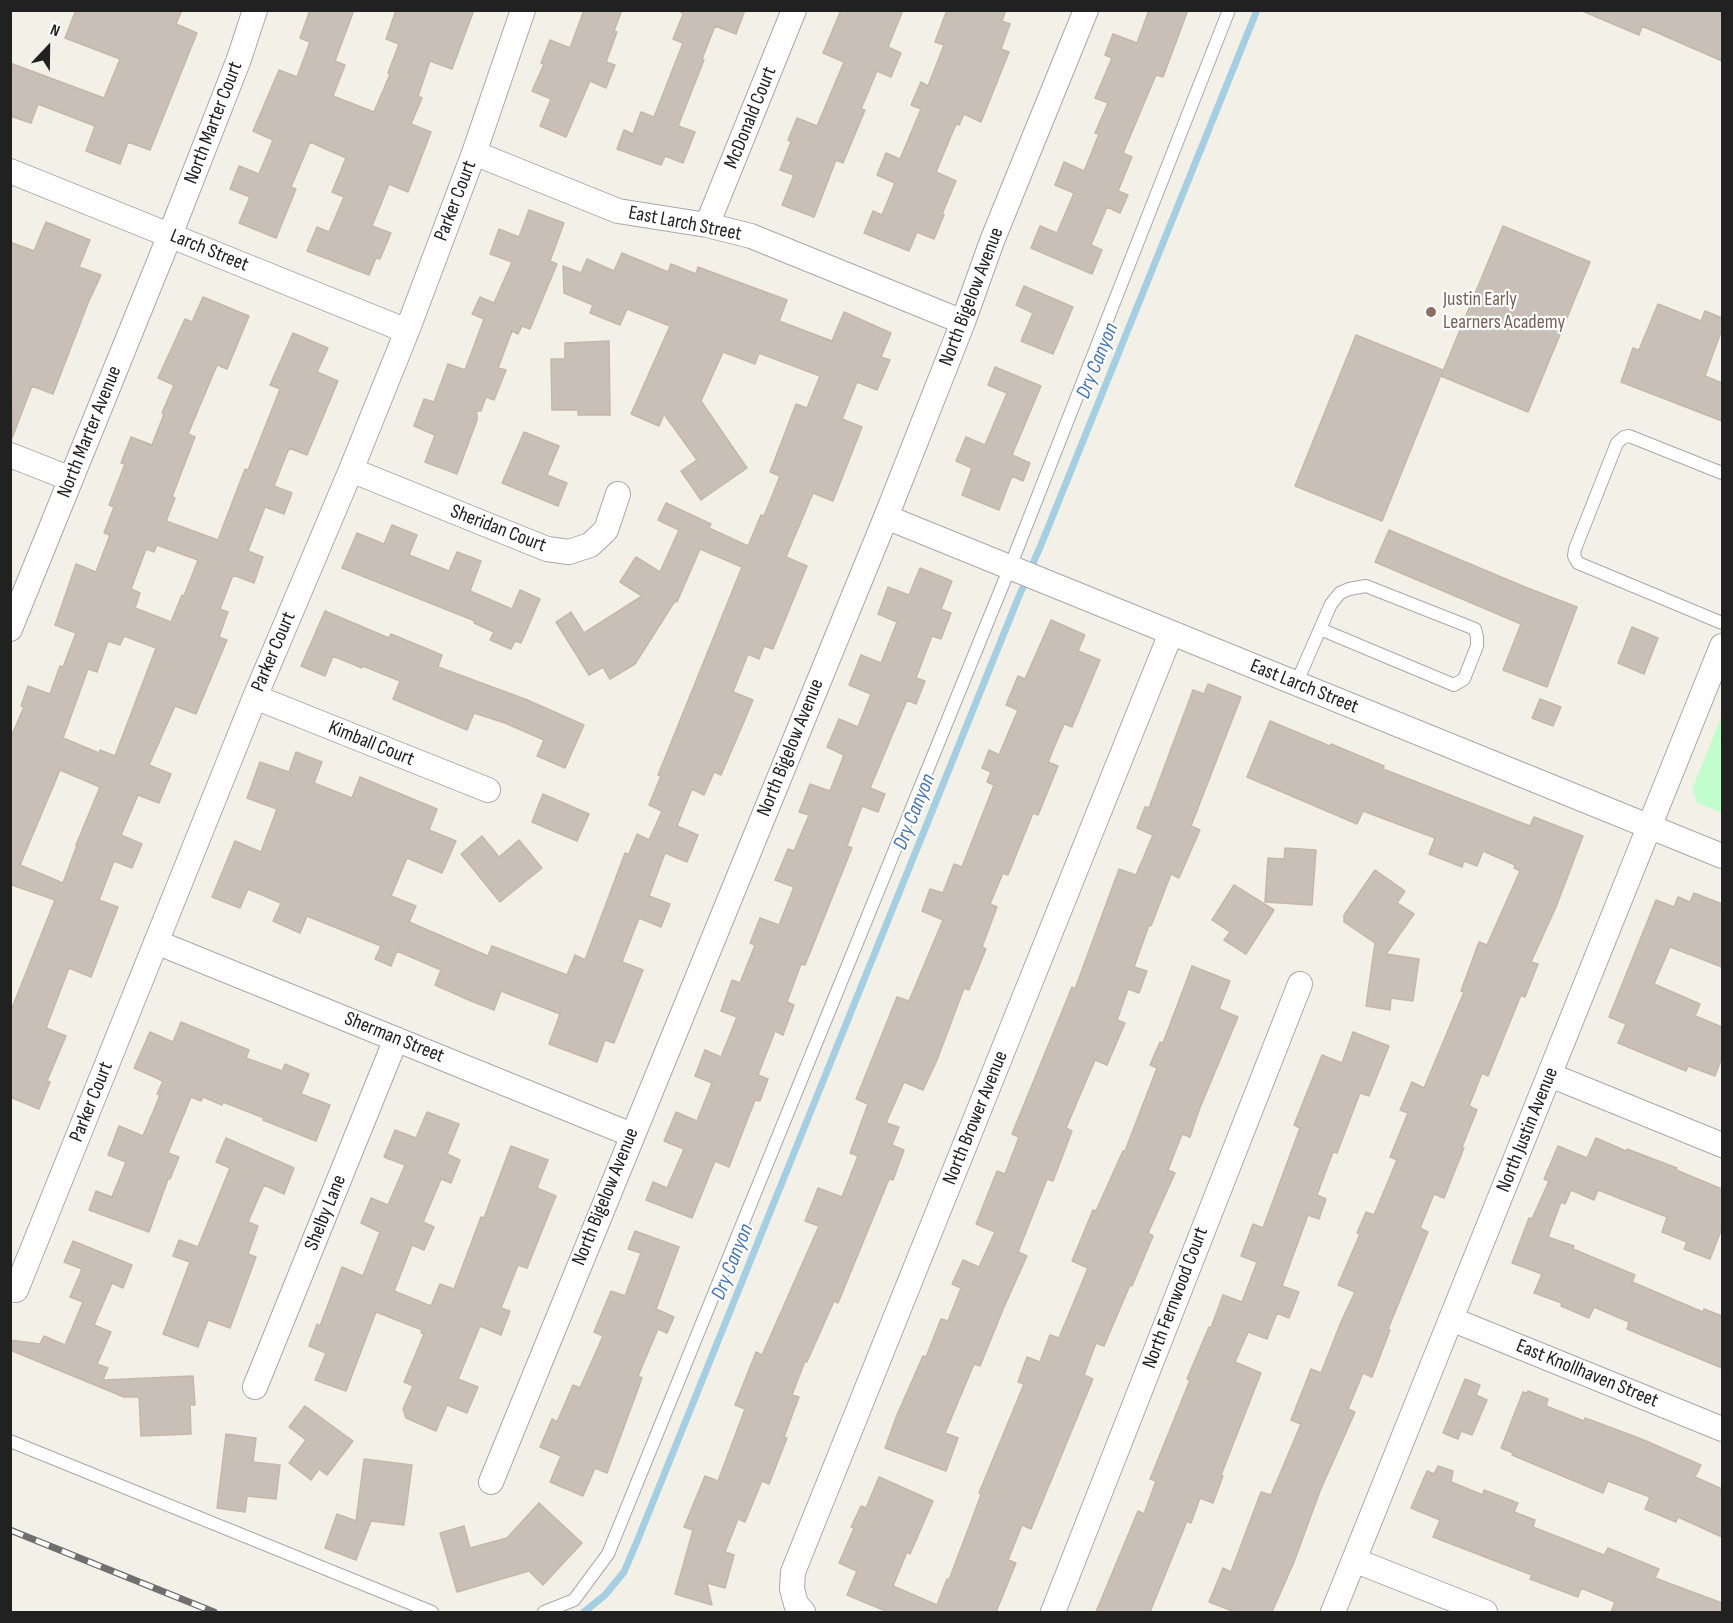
<!DOCTYPE html>
<html>
<head>
<meta charset="utf-8">
<style>
  body { margin:0 }
  #map { position:relative; width:1733px; height:1623px; overflow:hidden; background:#f2f0e7; font-family:"Sofia Sans Condensed",sans-serif }
  canvas { display:block }
  .frame { position:absolute; inset:0; border:12px solid #212121; pointer-events:none }
  .north { position:absolute; left:18px; top:18px; width:60px; height:60px; -webkit-text-stroke:4px #fff; paint-order:stroke; rotate:22deg; font-size:16px; font-weight:700; line-height:24px; text-align:center; color:#212121 }
  .north::after { content:''; display:block; margin:auto; width:21px; height:27px; background:#212121; clip-path:polygon(50% 0,100% 100%,50% 72%,0 100%) }
</style>
</head>
<body>
<div id="map">
<canvas width="1733" height="1623"></canvas>
<div class="frame"></div>
<div class="north">N</div>
</div>
<script>
const c = document.querySelector('canvas').getContext('2d');
c.lineJoin = 'round';
function fillPath(path, color) { c.fillStyle = color; c.fill(path, 'evenodd'); }
const toPath = rows => new Path2D(rows.map(r => 'M' + r).join(''));
function trace(path, color, width, dash) { c.strokeStyle = color; c.lineWidth = width; c.lineCap = dash ? 'butt' : 'round'; c.setLineDash(dash || []); c.stroke(path); }
function label(font, color, halo, rows, align = 'center') {
  c.font = font + ' "Sofia Sans Condensed",sans-serif'; c.lineWidth = 4.5; c.setLineDash([]); c.textBaseline = 'middle'; c.strokeStyle = halo; c.fillStyle = color; for (const [text, x, y, turn = 0] of rows) {
    c.save(); c.translate(x, y); c.rotate((+turn || 0) * Math.PI / 180); c.textAlign = isNaN(turn) ? turn : align; if (halo) c.strokeText(text, 0, 0); c.fillText(text, 0, 0); c.restore();
  }
}
const park = toPath([
  [1722,715,1722,813,1697,803,1692,789]
]);
const stream = toPath([
  [584,1612,605,1595,624,1572,638,1539,1017,601,1043,540,1257,10]
]);
const building = toPath([
  [76,10,182,10,176,24,197,33,150,150,128,142,120,164,86,151,95,126,38,104,31,123,10,116,10,63,104,98,120,59,65,38,76,10],
  [310,10,354,10,335,61,345,65,333,96,374,112,390,74,388,73,399,44,386,39,396,10,474,10,452,69,430,61,418,96,422,98,411,124,431,132,408,192,389,184,372,226,391,233,380,259,376,258,369,275,307,251,317,227,329,232,344,197,332,192,346,158,310,142,291,187,296,189,276,238,239,223,250,197,230,189,239,166,259,174,273,140,253,131,279,70,297,77,310,42,300,38,310,10],
  [584,10,622,10,614,31,617,32,606,62,615,65,606,88,590,81,566,137,540,126,551,99,532,91,544,64,541,63,550,40,570,48,584,10],
  [678,10,745,10,736,34,715,26,702,59,704,60,678,126,695,132,683,163,665,156,661,165,617,149,624,130,633,134,641,112,654,117,683,43,673,39,683,14,678,10],
  [841,10,903,10,888,47,901,53,891,77,877,71,861,109,865,110,843,163,836,160,814,217,782,205,794,175,780,170,791,142,788,140,797,118,817,126,844,62,823,53,841,10],
  [947,10,1006,10,1002,21,1010,24,1001,49,1009,52,981,122,964,114,959,125,956,124,936,172,956,181,942,214,944,215,934,239,917,232,909,251,864,233,873,211,882,215,895,183,877,175,886,153,900,159,921,109,911,105,921,82,928,86,944,45,935,42,947,10],
  [1149,10,1188,10,1163,77,1156,75,1123,153,1132,157,1118,191,1128,195,1120,213,1107,207,1091,245,1102,250,1092,274,1031,248,1040,226,1057,233,1074,193,1055,185,1064,162,1084,171,1099,134,1095,133,1108,103,1095,98,1112,58,1105,55,1113,34,1137,43,1149,10],
  [1580,10,1722,10,1722,61,1642,26,1639,35,1580,10],
  [529,210,564,223,550,261,557,264,530,329,522,326,518,334,512,331,498,368,506,370,494,400,486,397,481,411,474,411,477,413,477,420,457,474,425,462,435,435,414,426,424,399,434,402,448,364,465,370,484,319,472,314,480,297,494,303,512,262,490,254,499,229,519,237,529,210],
  [46,222,90,240,79,267,101,275,88,303,53,394,32,386,12,438,10,242,34,251,46,222],
  [1503,226,1590,262,1528,412,1441,376,1503,226],
  [622,253,668,272,671,264,696,274,698,267,787,300,779,321,832,341,844,312,891,333,881,357,890,360,877,390,857,382,842,419,862,427,833,501,813,493,786,557,807,566,773,649,764,646,759,659,748,654,733,692,753,700,743,724,721,775,714,772,704,795,692,789,677,826,698,835,687,862,665,853,649,896,670,904,661,927,639,918,622,962,643,970,614,1043,605,1040,597,1062,549,1044,560,1014,501,991,494,1010,471,1001,435,985,441,970,397,951,391,966,375,959,381,946,307,916,300,933,273,921,281,903,248,889,240,908,212,897,235,841,261,852,277,809,247,798,260,762,289,772,296,752,322,762,314,783,352,798,360,777,437,809,429,830,456,841,442,873,407,858,391,896,416,906,409,922,488,956,492,946,567,975,575,955,585,960,625,853,629,854,637,834,649,840,662,811,649,805,661,776,658,775,742,567,700,549,677,602,675,601,635,664,610,679,603,667,589,675,556,622,571,612,584,633,642,596,620,582,636,557,660,572,679,530,658,520,666,503,711,524,709,528,748,546,761,515,764,516,780,476,770,472,796,404,807,408,820,376,759,353,755,364,723,352,701,401,747,468,701,500,681,471,697,460,664,414,659,426,631,414,670,326,627,309,620,325,590,313,593,305,564,293,563,266,581,273,587,259,614,271,622,253],
  [1024,286,1073,307,1053,354,1021,341,1033,313,1016,305,1024,286],
  [203,297,249,316,227,369,217,365,188,434,195,437,172,497,175,498,166,521,218,540,245,469,248,470,280,389,270,385,293,333,328,348,317,372,338,381,307,455,289,448,274,486,292,493,284,514,265,507,248,551,263,557,254,583,233,575,220,609,228,612,219,637,227,640,196,714,175,706,149,765,171,774,159,803,138,795,121,835,142,844,132,868,114,861,99,900,118,907,91,977,69,968,46,1028,66,1036,47,1081,50,1082,39,1109,10,1097,10,1013,55,900,12,885,10,887,10,739,24,707,21,706,28,686,50,694,60,666,63,667,76,633,55,625,76,564,96,572,110,535,104,533,114,507,109,505,125,464,121,463,131,437,152,445,164,414,162,413,174,385,158,378,185,319,192,322,203,297],
  [157,545,198,560,184,596,182,595,171,622,135,608,140,593,131,589,146,549,154,552,157,545],
  [124,636,156,648,115,756,100,750,99,753,63,738,88,669,97,672,108,641,120,645,124,636],
  [60,770,100,787,76,845,77,845,63,883,20,865,60,770],
  [1658,304,1701,321,1705,311,1722,318,1722,329,1705,376,1722,383,1722,421,1621,382,1633,348,1639,350,1658,304],
  [1356,335,1443,370,1382,521,1295,486,1356,335],
  [609,341,610,415,578,415,578,410,552,410,551,359,565,359,565,343,609,341],
  [995,367,1041,386,1012,455,1030,463,1023,481,1012,476,999,510,962,495,972,468,956,461,966,437,985,445,1007,393,988,385,995,367],
  [524,432,559,446,547,475,567,483,558,506,502,483,524,432],
  [392,525,417,535,409,555,449,571,457,552,481,561,470,591,512,609,520,590,540,599,521,643,515,641,511,649,490,640,494,632,474,623,475,621,342,568,357,533,384,544,392,525],
  [1389,530,1525,587,1577,607,1547,687,1503,670,1521,624,1375,562,1389,530],
  [920,568,952,581,941,609,951,613,941,639,932,636,916,678,925,681,916,704,907,700,870,788,885,794,878,812,862,806,847,846,852,848,805,965,801,964,787,1002,794,1005,783,1035,775,1031,758,1075,768,1079,760,1101,755,1100,729,1167,715,1161,692,1218,646,1200,653,1182,667,1188,684,1149,664,1141,676,1112,697,1121,712,1083,695,1076,705,1050,721,1057,737,1017,721,1011,732,980,740,983,755,945,750,943,760,918,779,925,794,887,775,880,788,849,794,851,809,815,799,812,810,784,830,791,844,755,827,747,839,719,858,727,871,694,849,685,861,655,881,663,897,622,878,614,888,587,909,595,920,568],
  [325,611,389,638,391,634,442,655,438,667,525,699,584,725,565,768,537,756,544,740,505,723,474,713,467,730,393,699,400,681,363,666,362,668,333,656,325,676,301,666,325,611],
  [1051,620,1085,635,1078,651,1100,660,1072,727,1064,724,1048,762,1058,766,1038,815,1033,813,1008,875,1003,873,990,904,997,907,982,947,986,949,969,990,964,988,937,1060,923,1090,904,1082,886,1123,899,1127,892,1145,904,1150,893,1180,889,1179,838,1303,834,1301,807,1362,805,1361,792,1395,799,1397,784,1437,787,1438,769,1484,762,1481,745,1522,738,1519,725,1552,734,1555,725,1588,707,1583,712,1605,675,1594,693,1530,684,1527,705,1476,718,1481,745,1409,735,1405,756,1352,762,1355,819,1226,805,1221,818,1188,842,1197,858,1156,850,1153,868,1104,856,1099,897,997,909,1001,943,920,922,911,930,889,943,893,954,864,962,867,994,785,987,782,991,772,982,768,989,750,999,755,1018,710,1006,705,1018,676,1025,679,1051,620],
  [1632,627,1658,638,1644,674,1618,663,1632,627],
  [1208,684,1241,697,1191,826,1200,830,1179,878,1171,874,1151,926,1149,925,1134,967,1147,971,1139,993,1128,989,1117,1020,1125,1023,1107,1065,1095,1060,1066,1128,1072,1131,1053,1181,1047,1179,1018,1252,1027,1256,1004,1307,980,1366,974,1364,945,1433,958,1438,946,1471,885,1448,897,1415,923,1356,926,1357,941,1319,948,1321,961,1288,952,1284,963,1260,979,1267,995,1232,976,1224,997,1171,1005,1174,1019,1137,1012,1134,1072,987,1075,989,1119,869,1136,875,1153,835,1137,828,1145,807,1149,808,1193,690,1204,694,1208,684],
  [1540,699,1561,707,1553,726,1532,718,1540,699],
  [1270,721,1330,746,1331,744,1384,766,1383,769,1530,826,1534,817,1583,836,1556,907,1531,962,1538,964,1525,997,1521,995,1488,1076,1482,1073,1469,1106,1477,1110,1462,1147,1464,1148,1444,1198,1434,1194,1420,1228,1428,1232,1388,1329,1390,1330,1372,1377,1363,1373,1348,1409,1355,1412,1320,1491,1294,1562,1272,1612,1235,1612,1209,1602,1223,1568,1231,1572,1261,1492,1271,1495,1301,1424,1291,1420,1311,1369,1321,1373,1341,1322,1355,1292,1338,1285,1360,1234,1357,1233,1366,1212,1374,1215,1397,1160,1390,1157,1408,1113,1400,1110,1412,1082,1424,1088,1464,992,1461,991,1479,942,1487,945,1520,871,1514,868,1515,865,1483,851,1477,866,1464,861,1462,867,1429,854,1435,838,1363,811,1357,824,1247,777,1270,721],
  [543,794,589,814,577,841,532,822,543,794],
  [482,836,499,857,519,840,542,868,500,902,461,854,482,836],
  [1285,848,1316,850,1312,905,1265,902,1268,858,1284,859,1285,848],
  [1375,870,1405,891,1397,903,1414,914,1386,954,1419,959,1413,1001,1391,998,1390,1010,1366,1006,1375,943,1344,922,1344,915,1375,870],
  [1234,885,1274,910,1246,954,1224,940,1230,932,1212,920,1234,885],
  [1694,893,1722,904,1722,967,1670,947,1654,984,1700,1004,1695,1016,1722,1027,1722,1057,1715,1076,1688,1066,1686,1071,1618,1043,1626,1024,1609,1017,1656,900,1674,907,1678,897,1690,902,1694,893],
  [1192,966,1230,981,1219,1009,1238,1017,1199,1110,1190,1137,1182,1134,1168,1170,1175,1173,1148,1233,1153,1236,1132,1286,1130,1285,1104,1346,1096,1343,1084,1375,1093,1379,1031,1529,1022,1525,1008,1560,1016,1563,996,1612,888,1612,847,1595,857,1571,839,1563,854,1528,851,1527,861,1506,866,1508,879,1477,933,1501,910,1554,907,1552,893,1586,937,1605,947,1579,949,1580,981,1495,979,1493,1024,1384,1018,1382,1027,1357,1040,1362,1050,1335,1059,1338,1088,1268,1072,1261,1093,1210,1096,1211,1123,1151,1125,1151,1157,1068,1150,1065,1160,1042,1163,1043,1192,966],
  [181,1022,249,1050,246,1058,282,1071,285,1064,309,1074,301,1094,330,1105,316,1141,263,1120,264,1118,223,1102,222,1105,203,1097,201,1101,191,1097,168,1153,179,1157,170,1179,168,1179,149,1232,89,1210,96,1191,112,1197,126,1162,108,1155,119,1126,143,1136,160,1095,157,1094,163,1081,134,1068,150,1032,173,1042,181,1022],
  [1353,1032,1389,1046,1369,1096,1360,1093,1337,1153,1333,1152,1317,1195,1326,1199,1319,1219,1308,1215,1282,1286,1299,1292,1289,1318,1277,1313,1267,1339,1248,1332,1235,1362,1261,1373,1221,1475,1223,1476,1213,1503,1200,1498,1191,1523,1187,1521,1150,1612,1096,1612,1138,1511,1144,1514,1156,1481,1150,1479,1190,1380,1187,1379,1209,1327,1211,1328,1223,1295,1242,1302,1257,1262,1241,1256,1253,1224,1263,1228,1300,1128,1294,1125,1322,1055,1342,1063,1353,1032],
  [427,1112,459,1124,447,1154,460,1160,451,1183,441,1179,423,1222,434,1227,424,1250,412,1245,394,1291,431,1306,440,1284,454,1289,481,1217,484,1218,511,1146,548,1160,537,1188,556,1196,527,1268,518,1265,501,1308,510,1311,501,1335,480,1326,458,1379,478,1387,467,1413,447,1405,436,1431,406,1418,403,1409,413,1386,404,1382,424,1334,421,1333,422,1330,376,1312,346,1391,315,1380,326,1353,309,1346,317,1324,320,1326,342,1267,363,1276,380,1232,361,1223,371,1198,388,1205,405,1165,384,1157,395,1130,416,1138,427,1112],
  [226,1138,294,1168,284,1194,264,1185,248,1222,258,1226,248,1254,256,1257,230,1328,208,1320,198,1347,163,1334,190,1262,173,1256,179,1240,198,1247,230,1168,216,1162,226,1138],
  [1596,1138,1626,1151,1627,1149,1677,1168,1676,1170,1722,1189,1722,1228,1710,1259,1684,1249,1687,1242,1662,1232,1667,1217,1598,1190,1594,1200,1571,1190,1565,1204,1561,1202,1548,1237,1574,1246,1573,1249,1635,1275,1632,1282,1703,1312,1704,1309,1722,1316,1722,1368,1627,1329,1629,1322,1594,1307,1589,1318,1561,1306,1562,1303,1534,1293,1542,1274,1512,1263,1529,1218,1532,1219,1549,1181,1544,1179,1558,1146,1587,1158,1596,1138],
  [635,1231,679,1247,656,1309,674,1317,667,1333,658,1329,638,1376,642,1378,607,1473,595,1468,583,1496,550,1482,561,1456,540,1447,552,1419,557,1422,573,1385,580,1388,603,1336,594,1332,611,1291,625,1296,641,1253,628,1249,635,1231],
  [73,1241,132,1265,123,1288,112,1283,94,1325,111,1332,97,1364,108,1368,103,1380,193,1376,195,1405,190,1405,191,1434,141,1436,139,1397,124,1397,10,1350,10,1340,40,1344,44,1336,65,1345,83,1302,70,1297,82,1269,64,1262,73,1241],
  [1465,1379,1480,1385,1476,1395,1487,1400,1472,1435,1461,1431,1458,1439,1443,1433,1465,1379],
  [1528,1391,1548,1399,1546,1406,1584,1421,1585,1418,1639,1438,1701,1465,1695,1477,1722,1489,1722,1537,1678,1517,1676,1522,1645,1509,1650,1497,1608,1481,1603,1493,1512,1455,1513,1453,1501,1448,1523,1392,1527,1393,1528,1391],
  [305,1406,353,1441,327,1475,319,1469,311,1480,289,1463,306,1440,289,1427,305,1406],
  [226,1434,256,1438,253,1462,280,1465,276,1499,247,1496,245,1512,217,1508,226,1434],
  [364,1459,412,1465,404,1525,371,1521,356,1560,325,1548,337,1514,356,1521,364,1459],
  [1438,1466,1453,1471,1451,1482,1483,1495,1484,1490,1518,1503,1514,1512,1535,1520,1533,1527,1604,1555,1608,1548,1659,1569,1655,1578,1722,1603,1722,1612,1611,1612,1615,1602,1581,1588,1578,1597,1530,1579,1532,1575,1433,1537,1440,1520,1411,1508,1427,1471,1434,1474,1438,1466],
  [539,1503,582,1543,543,1585,529,1571,457,1592,440,1533,464,1526,470,1548,507,1538,539,1503]
]);
const service = toPath([
  [1722,473,1629,436,1624,437,1617,443,1575,549,1574,556,1578,563,1722,623],
  [1296,684,1331,604,1340,593,1349,589,1366,586,1475,629,1477,637,1477,646,1464,679,1454,685,1320,629],
  [10,1441,432,1612],
  [544,1612,574,1600,608,1554,1010,567,1229,10]
]);
const minor = toPath([
  [474,153,618,211,707,225,751,236,963,322],
  [10,171,407,331],
  [707,225,794,10],
  [10,455,71,479],
  [351,470,547,549,569,552,590,545,606,530,618,494],
  [886,517,1722,856],
  [10,629,170,235,239,59,255,10],
  [255,697,488,790],
  [156,942,632,1135],
  [1550,1075,1722,1145],
  [16,1290,255,697,351,470,407,331,474,153,523,10],
  [1451,1319,1722,1429],
  [255,1387,396,1039],
  [491,1482,886,517,963,322,992,241,1086,10],
  [1354,1560,1485,1612],
  [803,1612,796,1604,792,1589,793,1572,1171,633],
  [1053,1612,1300,984],
  [1333,1612,1722,646]
]);
const rail = toPath([
  [10,1530,214,1612]
]);
const markers = [
  [1431,312,6,"#8d6e63"]
];
const streetNames = [
  ["McDonald Court",751,118,-68],
  ["North Marter Court",214,123,-69],
  ["Parker Court",456,201,-69],
  ["East Larch Street",685,224,11],
  ["Larch Street",209,251,22],
  ["North Bigelow Avenue",972,297,-69],
  ["North Marter Avenue",90,432,-68],
  ["Sheridan Court",498,529,21],
  ["Parker Court",274,652,-67],
  ["East Larch Street",1304,687,22],
  ["Kimball Court",371,744,22],
  ["North Bigelow Avenue",791,748,-68],
  ["Sherman Street",394,1038,22],
  ["Parker Court",92,1102,-68],
  ["North Brower Avenue",976,1118,-68],
  ["North Justin Avenue",1528,1130,-68],
  ["North Bigelow Avenue",606,1197,-68],
  ["Shelby Lane",326,1213,-68],
  ["North Fernwood Court",1176,1298,-69],
  ["East Knollhaven Street",1587,1374,22]
];
const educationNames = [
  ["Justin Early",1443,300],
  ["Learners Academy",1443,323]
];
const waterNames = [
  ["Dry Canyon",1098,361,-68],
  ["Dry Canyon",915,812,-68],
  ["Dry Canyon",733,1262,-68]
];
fillPath(park, '#c2fecd');
trace(stream, '#a4cfe3', 7);
fillPath(building, '#c8bfb6');
trace(building, '#c6b8a8', 1.5);
trace(service, '#a8a8a8', 14);
trace(minor, '#a8a8a8', 26);
trace(service, '#fff', 12);
trace(minor, '#fff', 24);
trace(rail, '#6f6f6f', 7);
trace(rail, '#fff', 4.5, [14]);
for (const [x, y, r, color] of markers) { const dot = new Path2D(); dot.arc(x, y, r, 0, 2 * Math.PI); c.fillStyle = color; c.fill(dot); trace(dot, '#fff', 2); }
label('20px', '#212121', '#fff', streetNames);
label('20px', '#785e54', '#fff', educationNames, 'left');
label('italic 21px', '#4373bc', '#fff', waterNames);
</script>
</body>
</html>
